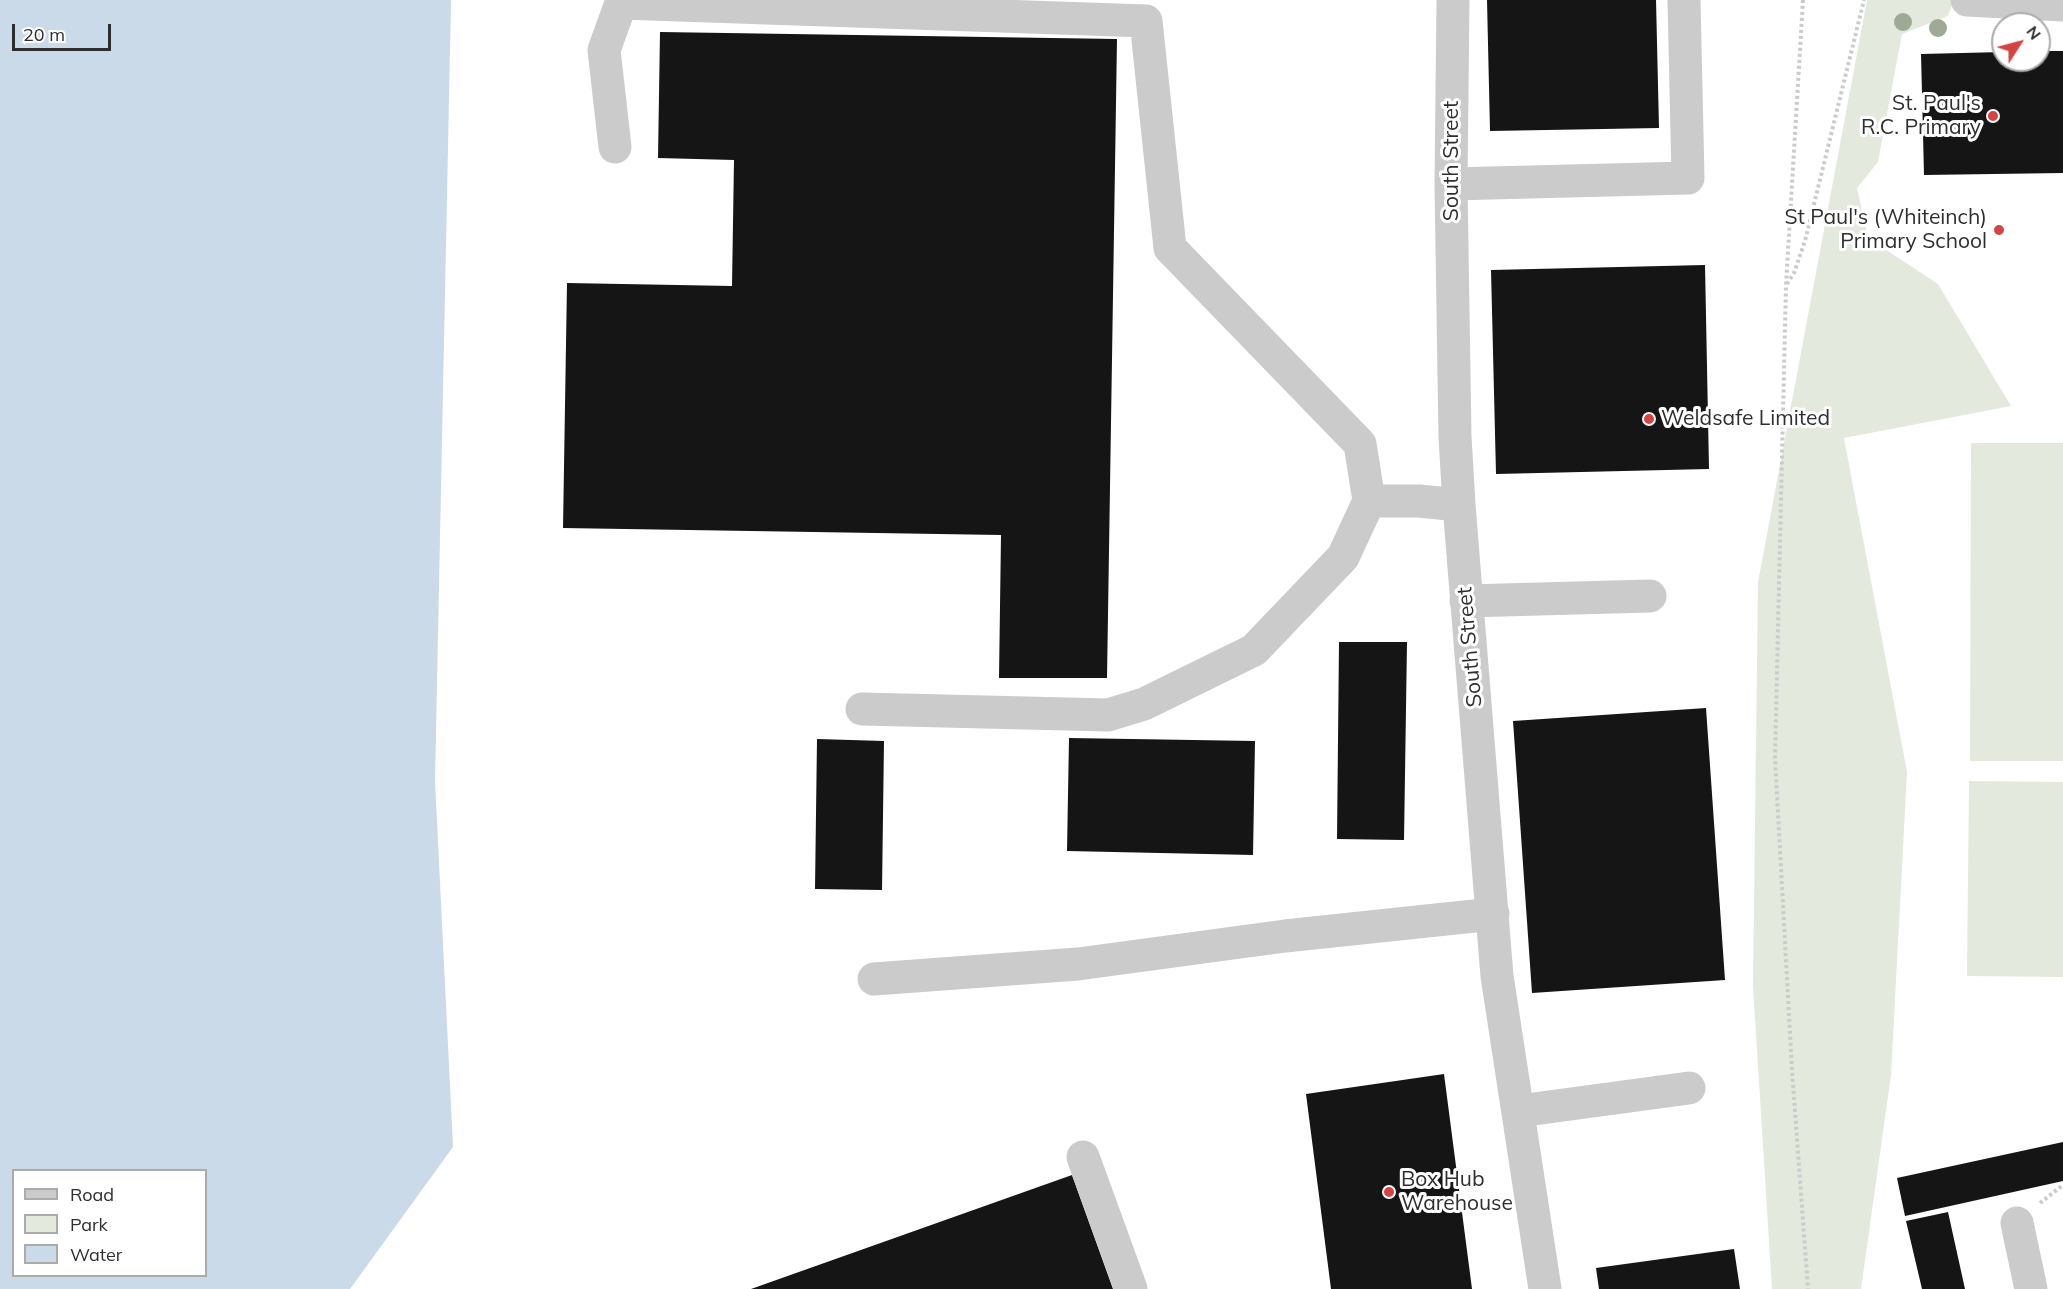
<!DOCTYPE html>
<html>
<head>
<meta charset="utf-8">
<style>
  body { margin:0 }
  #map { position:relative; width:2063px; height:1289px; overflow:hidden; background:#fff; font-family:Mulish,sans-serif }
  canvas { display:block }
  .legend { position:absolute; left:12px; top:1169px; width:195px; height:108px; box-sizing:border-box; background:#fff; border:2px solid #ababab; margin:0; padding:8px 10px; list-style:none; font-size:18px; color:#2e2e2e }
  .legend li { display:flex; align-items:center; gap:12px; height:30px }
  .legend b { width:30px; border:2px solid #ababab }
  .north { position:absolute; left:1991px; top:12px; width:60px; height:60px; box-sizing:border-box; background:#fff; border:2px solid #ababab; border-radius:50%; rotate:54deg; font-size:16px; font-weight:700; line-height:24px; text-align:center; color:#2e2e2e }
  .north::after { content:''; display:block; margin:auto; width:21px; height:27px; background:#d34442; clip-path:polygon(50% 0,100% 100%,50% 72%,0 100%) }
  .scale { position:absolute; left:12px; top:24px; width:99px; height:27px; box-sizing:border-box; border:3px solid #2e2e2e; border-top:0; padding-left:8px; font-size:18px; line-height:21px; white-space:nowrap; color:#2e2e2e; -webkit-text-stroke:4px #fff; paint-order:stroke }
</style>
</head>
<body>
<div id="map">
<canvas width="2063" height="1289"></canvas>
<ul class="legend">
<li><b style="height:8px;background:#cbcbcb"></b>Road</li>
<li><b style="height:16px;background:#e3eadd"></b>Park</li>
<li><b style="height:16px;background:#cbdae8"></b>Water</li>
</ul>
<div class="north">N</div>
<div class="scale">20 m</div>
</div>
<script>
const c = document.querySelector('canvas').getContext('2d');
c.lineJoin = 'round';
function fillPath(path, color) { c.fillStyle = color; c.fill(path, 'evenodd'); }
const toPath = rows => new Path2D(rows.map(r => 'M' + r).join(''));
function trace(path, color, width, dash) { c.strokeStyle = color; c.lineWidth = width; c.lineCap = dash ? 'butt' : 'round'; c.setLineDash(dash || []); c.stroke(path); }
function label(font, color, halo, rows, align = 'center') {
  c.font = font + ' Mulish,sans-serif'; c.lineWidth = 6; c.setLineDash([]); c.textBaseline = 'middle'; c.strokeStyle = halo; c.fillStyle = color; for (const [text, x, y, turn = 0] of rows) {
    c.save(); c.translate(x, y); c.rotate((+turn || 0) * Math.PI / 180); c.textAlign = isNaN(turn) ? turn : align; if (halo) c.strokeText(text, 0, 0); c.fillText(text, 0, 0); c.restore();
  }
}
const green = toPath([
  [1867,0,1954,0,1948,16,1902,34,1878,162,1857,188,1868,238,1938,284,2011,406,1844,438,1907,772,1891,1075,1861,1289,1772,1289,1753,986,1758,582],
  [1971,443,2063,443,2063,761,1970,761],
  [1969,781,2063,782,2063,977,1967,976]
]);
const water = toPath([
  [0,0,451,0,435,781,453,1147,350,1289,0,1289],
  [14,1170,206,1170,206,1276,14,1276]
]);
const building = toPath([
  [1487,0,1656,0,1659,128,1490,131],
  [660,32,1117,39,1107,678,999,678,1001,535,563,528,567,283,732,286,734,160,658,158],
  [2039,51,2063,51,2063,173,1924,175,1921,54,2003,52,2003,60,2039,60],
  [1705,265,1709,469,1496,474,1491,270],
  [1339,642,1407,642,1404,840,1337,839],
  [1706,708,1725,980,1532,993,1513,721],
  [1069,738,1255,741,1253,855,1067,851],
  [817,739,884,741,882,890,815,889],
  [1444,1074,1472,1289,1331,1289,1306,1094],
  [2063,1142,2063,1181,1905,1216,1897,1178],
  [1072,1175,1113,1289,751,1289],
  [1948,1212,1965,1289,1922,1289,1906,1221],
  [1734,1249,1740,1289,1599,1289,1596,1268]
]);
const path = toPath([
  [1803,0,1786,285,1775,758,1792,1070,1808,1289],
  [1787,284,1794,273,1805,241,1864,0],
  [2040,1203,2063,1185]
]);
const minor = toPath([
  [1453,0,1451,184,1455,437,1459,505,1497,976,1545,1289],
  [1967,0,2063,5],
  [615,147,604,50,621,3,1146,21,1170,248,1360,444,1369,501],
  [1451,184,1688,178,1684,0],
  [1466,601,1650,596],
  [862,709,1108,715,1144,704,1254,650,1343,557,1369,501,1419,501,1459,505],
  [874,979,1078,964,1285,936,1493,914],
  [1519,1111,1689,1088],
  [1083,1157,1131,1289],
  [2017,1223,2031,1289]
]);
const trees = [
  [1903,22],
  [1938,28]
];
const markers = [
  [1993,116,6,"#d34442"],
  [1999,230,6,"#d34442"],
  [1649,419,6,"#d34442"],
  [1389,1192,6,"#d34442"]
];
const poiNames = [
  ["St. Paul's",1981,104],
  ["R.C. Primary",1981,128],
  ["St Paul's (Whiteinch)",1987,218],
  ["Primary School",1987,242],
  ["Weldsafe Limited",1661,419,"left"],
  ["Box Hub",1401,1180,"left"],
  ["Warehouse",1401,1204,"left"]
];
const streetNames = [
  ["South Street",1452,161,-90],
  ["South Street",1470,647,-95]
];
fillPath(green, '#e3eadd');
fillPath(water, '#cbdae8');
fillPath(building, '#151515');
trace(path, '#cbcbcb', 4, [3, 3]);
trace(minor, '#cbcbcb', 33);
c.fillStyle = '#9eaa96';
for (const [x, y] of trees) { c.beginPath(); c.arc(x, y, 9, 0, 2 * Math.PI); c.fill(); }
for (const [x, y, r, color] of markers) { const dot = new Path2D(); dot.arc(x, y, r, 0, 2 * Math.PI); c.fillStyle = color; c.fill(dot); trace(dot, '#fff', 2); }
label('21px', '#2e2e2e', '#fff', poiNames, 'right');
label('21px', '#2e2e2e', '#fff', streetNames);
</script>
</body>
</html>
